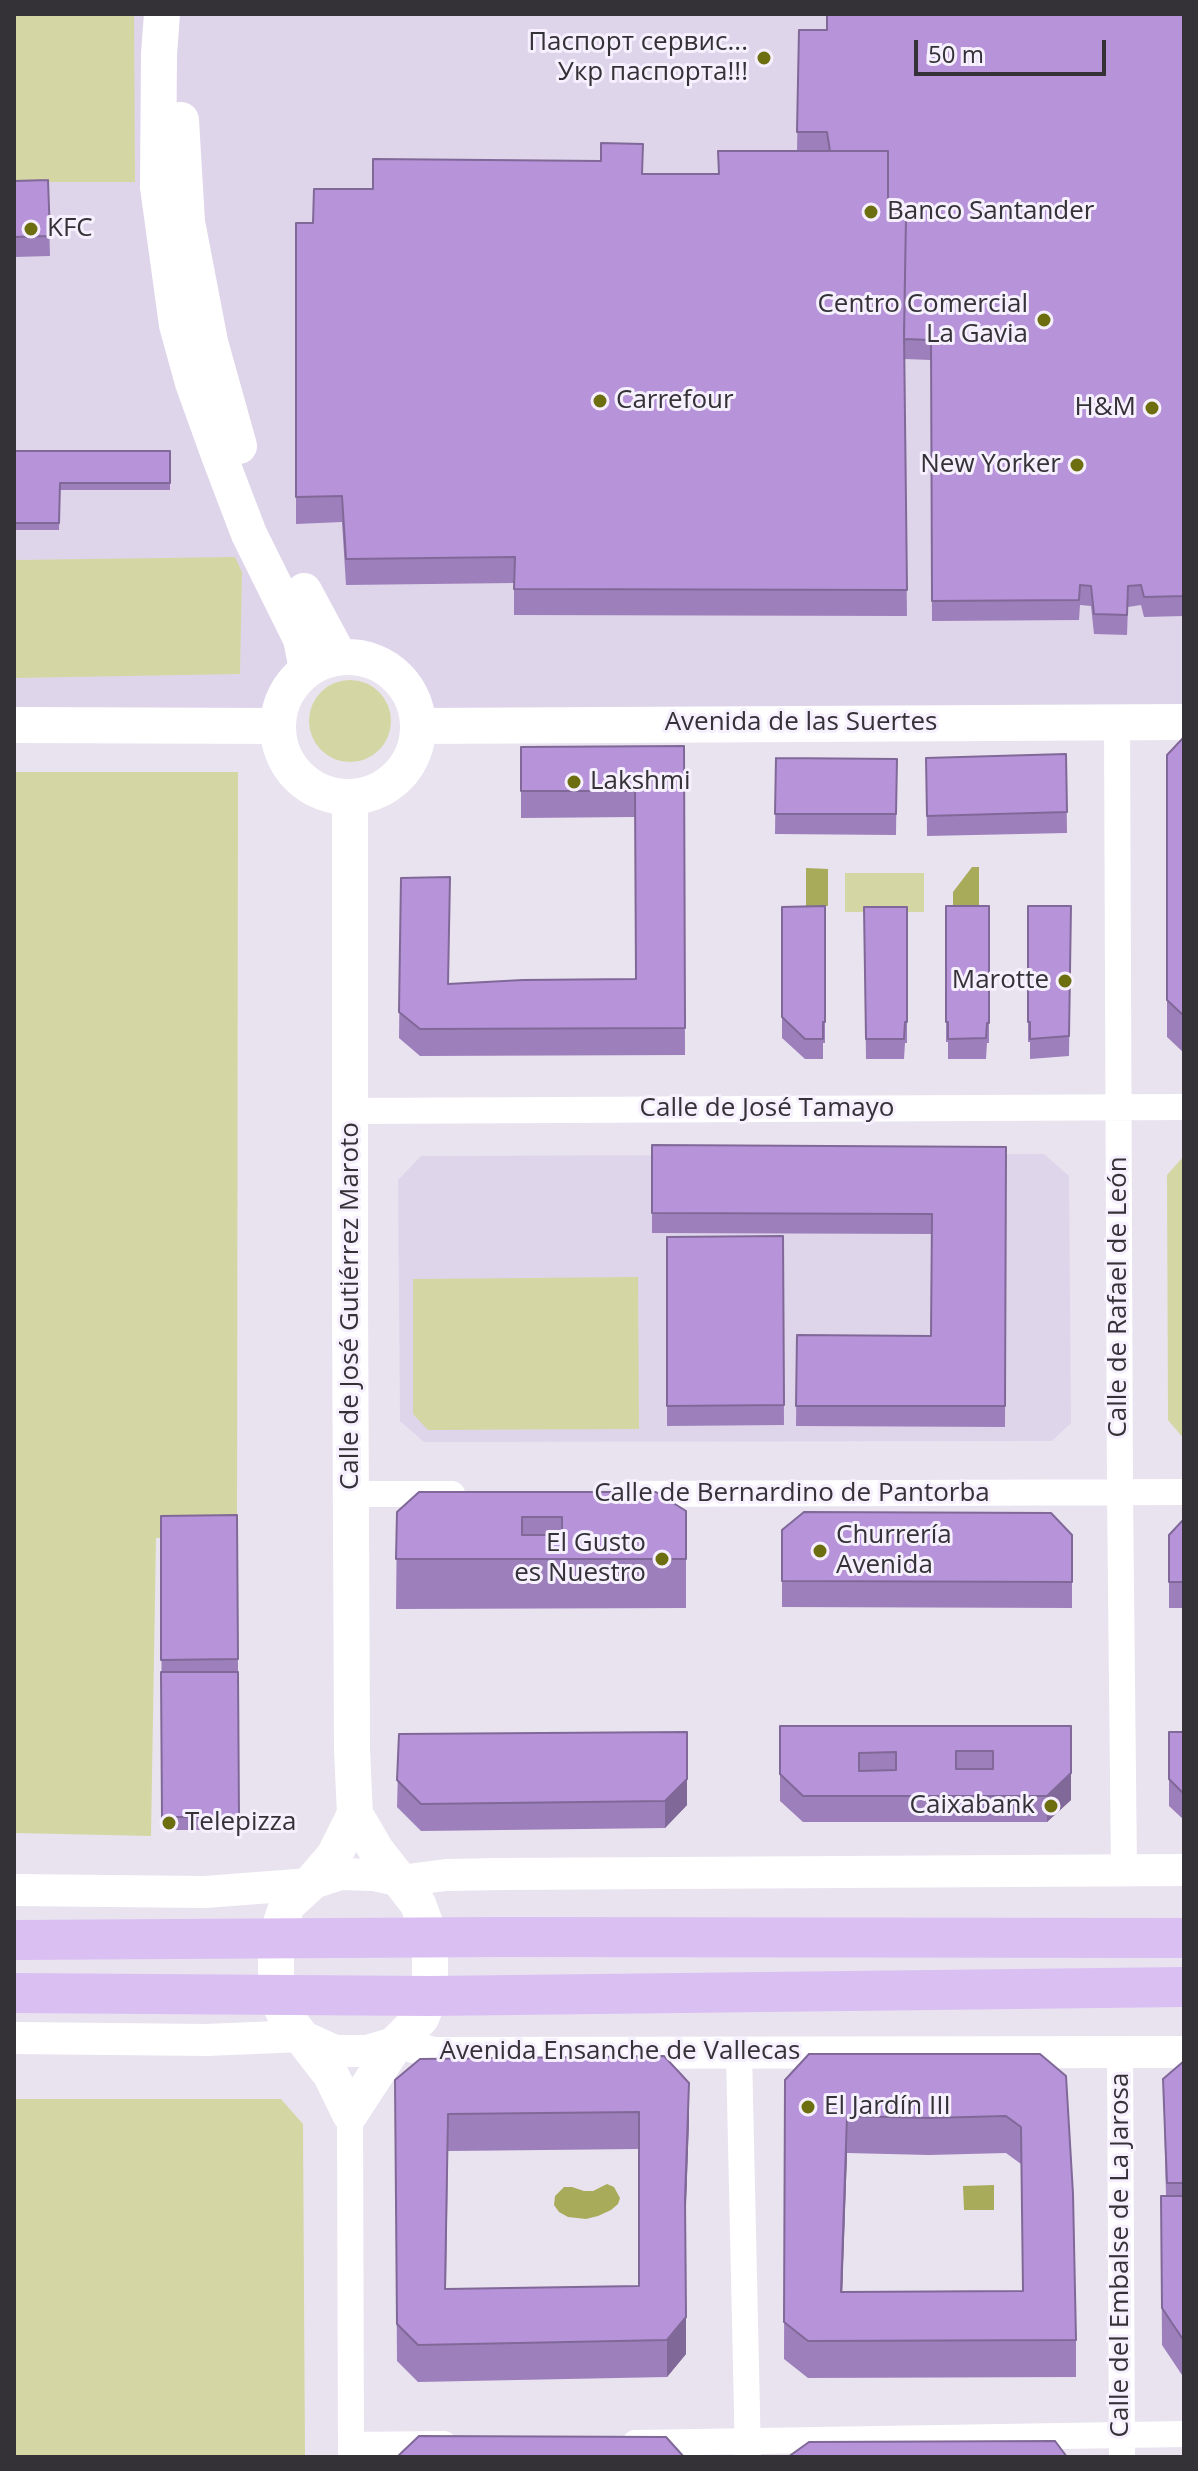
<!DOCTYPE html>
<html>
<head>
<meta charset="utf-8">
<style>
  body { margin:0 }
  #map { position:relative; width:1198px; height:2471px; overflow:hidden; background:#e9e3f0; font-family:"Open Sans",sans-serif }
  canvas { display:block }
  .frame { position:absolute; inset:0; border:16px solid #343137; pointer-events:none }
  .scale { position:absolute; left:914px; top:40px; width:192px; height:36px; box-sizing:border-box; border:4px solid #343137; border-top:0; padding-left:10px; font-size:24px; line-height:28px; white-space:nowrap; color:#343137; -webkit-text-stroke:6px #f6f0fe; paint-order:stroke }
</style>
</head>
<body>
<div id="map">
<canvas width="1198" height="2471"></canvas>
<div class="frame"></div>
<div class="scale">50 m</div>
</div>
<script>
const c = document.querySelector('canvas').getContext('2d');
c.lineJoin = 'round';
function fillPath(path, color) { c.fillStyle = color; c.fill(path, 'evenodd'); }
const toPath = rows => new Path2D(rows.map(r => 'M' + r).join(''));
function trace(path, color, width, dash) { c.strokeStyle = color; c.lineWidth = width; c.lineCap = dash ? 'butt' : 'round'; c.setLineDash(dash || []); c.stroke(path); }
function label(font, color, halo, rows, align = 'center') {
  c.font = font + ' "Open Sans",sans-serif'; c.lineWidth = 6; c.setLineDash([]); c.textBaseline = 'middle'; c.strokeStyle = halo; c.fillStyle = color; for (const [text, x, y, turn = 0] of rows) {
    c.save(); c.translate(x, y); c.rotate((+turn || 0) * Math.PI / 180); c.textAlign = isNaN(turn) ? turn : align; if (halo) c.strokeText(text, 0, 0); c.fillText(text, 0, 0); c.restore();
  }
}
const built = toPath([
  [14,14,1184,14,1184,722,419,726,415,705,406,686,391,670,375,661,358,657,339,656,307,669,291,684,281,704,277,726,14,725],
  [1044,1154,1069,1176,1071,1423,1052,1441,424,1442,400,1421,398,1180,421,1156]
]);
const green = toPath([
  [14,14,134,14,135,182,14,182],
  [235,557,242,572,240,674,14,678,14,560],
  '309 721a41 41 0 1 1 82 0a41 41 0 1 1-82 0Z',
  [14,772,238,772,237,1538,156,1538,151,1836,14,1833],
  [845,873,924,873,924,912,845,912],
  [1184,1156,1184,1439,1168,1420,1167,1175],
  [638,1277,639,1429,428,1430,413,1414,413,1279],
  [14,2099,281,2099,303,2124,305,2457,14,2457]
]);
const water = toPath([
  [972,867,979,867,979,913,953,914,953,892],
  [806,868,828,869,828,906,806,906],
  [607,2184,614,2187,620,2198,618,2204,611,2210,598,2216,586,2219,568,2217,559,2212,554,2205,555,2196,564,2187,572,2187,584,2191,593,2191],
  [994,2185,994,2210,964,2210,963,2186]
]);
const minor = toPath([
  [1117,723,1120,1493,1124,1871],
  [350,1111,1184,1107],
  [351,1494,452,1494],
  [627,1494,1184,1492],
  [1120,2052,1122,2457],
  [739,2053,748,2457],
  [350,2114,351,2457],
  [635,2443,1184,2434],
  [351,2445,444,2444]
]);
const tertiary = toPath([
  [14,1890,205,1892,310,1884,340,1874,374,1875,400,1881,446,1875,501,1874,1184,1870],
  [14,2038,206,2040,302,2036,335,2051,367,2051,397,2042,433,2053,1184,2052]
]);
const secondary = toPath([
  [162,14,159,54,158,187,177,325,193,383,220,458,249,534,301,639,307,669],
  [181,120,187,222,210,342,239,446],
  [304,591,339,656],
  '278 727a70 70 0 1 1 140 0a70 70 0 1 1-140 0Z',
  [14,725,277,726],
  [419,726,1184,722],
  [350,2114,397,2042,421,2018,430,1996,430,1937,418,1904,376,1850,355,1814,352,1750,350,1301,350,798],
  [350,2114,331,2075,286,2017,276,1996,276,1938,287,1905,310,1884,334,1856,355,1814]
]);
const primary = toPath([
  [14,1940,501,1937,1184,1938],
  [14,1993,430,1996,1184,1987]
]);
const wall = toPath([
  [1184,14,1184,616,1144,617,1141,605,1128,607,1127,635,1094,634,1091,606,1080,605,1079,620,932,621,931,360,904,359,907,616,514,615,514,583,346,585,342,522,296,524,296,223,313,223,373,189,643,174,718,174,718,151,797,151,799,30,827,30],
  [48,180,50,256,14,257,14,181],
  [14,451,170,451,170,490,60,490,59,530,14,530],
  [1184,737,1184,1053,1167,1037,1167,755],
  [684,746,685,1055,420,1056,399,1038,401,878,449,984,636,979,635,817,521,818,521,747],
  [1066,754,1067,833,927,836,926,758],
  [776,758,897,759,896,835,775,834],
  [825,906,825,1043,823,1043,823,1059,805,1059,782,1038,782,907],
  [946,906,989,906,989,1043,987,1043,986,1059,948,1059,948,1042,946,1042],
  [1028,906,1071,906,1069,1056,1030,1059,1030,1042,1028,1042],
  [864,907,907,907,907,1043,905,1043,904,1059,866,1059],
  [652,1145,1006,1147,1005,1427,796,1426,797,1335,931,1336,932,1234,652,1233],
  [783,1236,784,1425,667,1426,667,1237],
  [656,1492,686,1559,686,1608,396,1609,397,1512],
  [237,1515,239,1830,162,1830,161,1516],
  [1184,1519,1184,1608,1169,1608,1169,1535],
  [782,1530,1072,1535,1072,1608,782,1607],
  [780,1726,1071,1726,1071,1800,1047,1822,803,1822,780,1801],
  [1169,1732,1184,1732,1184,1820,1169,1806],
  [399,1734,687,1805,665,1828,421,1831,397,1807],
  [1040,2054,1076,2340,1076,2377,808,2378,784,2359,785,2080],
  [847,2153,929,2155,1006,2153,1021,2164,1023,2291,842,2292],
  [420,2059,689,2120,685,2229,686,2354,667,2377,418,2382,397,2361,395,2080],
  [639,2149,639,2286,446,2289,448,2151],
  [1184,2061,1184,2375,1182,2375,1162,2345,1161,2196,1166,2196,1163,2079]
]);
const shadedWall = toPath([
  [1071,1726,1071,1800,1047,1822,1047,1796],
  [687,1732,687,1805,665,1828,665,1801],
  [689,2083,689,2120,685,2235,685,2198],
  [847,2116,847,2153,841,2329,841,2292],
  [686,2317,686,2354,667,2377,667,2340]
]);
const building = toPath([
  [827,14,1184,14,1184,596,1144,597,1141,585,1128,586,1127,615,1094,614,1091,586,1080,585,1079,600,932,601,931,340,904,339,906,217,888,216,888,151,830,151,827,132,797,132,799,30,827,30,827,14],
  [601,143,643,144,642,174,719,174,718,151,888,151,888,216,906,217,904,333,907,590,514,589,515,557,346,559,342,496,296,497,296,223,313,223,314,189,373,189,373,159,601,161,601,143],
  [48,180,50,236,14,237,14,181,48,180],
  [14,451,170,451,170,483,60,483,59,523,14,523,14,451],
  [1184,737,1184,1016,1167,1000,1167,755,1184,737],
  [684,746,685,1028,420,1029,399,1012,401,878,450,877,448,984,523,980,636,979,635,791,521,791,521,747,684,746],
  [1066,754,1067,812,927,816,926,758,1066,754],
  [776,758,897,759,896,814,775,814,776,758],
  [825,906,825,1022,823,1022,823,1039,805,1039,782,1017,782,907,825,906],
  [946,906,989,906,989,1023,987,1023,986,1038,948,1039,948,1022,946,1022,946,906],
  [1028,906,1071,906,1069,1036,1030,1039,1030,1022,1028,1022,1028,906],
  [864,907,907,907,907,1022,905,1022,904,1039,866,1039,864,907],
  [652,1145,1006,1147,1005,1406,796,1406,797,1335,931,1336,932,1214,652,1213,652,1145],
  [783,1236,784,1405,667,1406,667,1237,783,1236],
  [419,1492,656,1492,686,1511,686,1559,396,1559,397,1512,419,1492],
  [522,1517,562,1517,562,1535,522,1535,522,1517],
  [804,1512,1051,1513,1072,1535,1072,1582,782,1581,782,1530,804,1512],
  [237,1515,238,1659,161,1660,161,1516,237,1515],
  [1184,1519,1184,1582,1169,1582,1169,1535,1184,1519],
  [161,1672,238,1672,239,1817,162,1817,161,1672],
  [780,1726,1071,1726,1071,1773,1047,1796,803,1796,780,1774,780,1726],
  [956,1751,993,1751,993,1769,956,1769,956,1751],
  [896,1752,896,1770,859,1771,859,1753,896,1752],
  [687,1732,687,1779,665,1801,421,1804,397,1780,399,1734,687,1732],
  [1169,1732,1184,1732,1184,1794,1169,1779,1169,1732],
  [809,2054,1040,2054,1066,2076,1073,2194,1076,2340,808,2341,784,2322,785,2080,809,2054],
  [847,2116,929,2118,1006,2116,1021,2127,1023,2291,841,2292,847,2116],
  [664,2056,689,2083,685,2198,686,2317,667,2340,418,2345,397,2324,395,2080,420,2059,664,2056],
  [639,2112,639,2286,445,2289,448,2114,639,2112],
  [1184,2061,1184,2183,1167,2183,1163,2079,1184,2061],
  [1161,2196,1184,2196,1184,2338,1182,2338,1162,2308,1161,2196],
  [419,2436,666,2437,684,2457,397,2457,419,2436],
  [1055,2441,1067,2457,788,2457,809,2442,1055,2441]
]);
const markers = [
  [764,58,8,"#6c6e10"],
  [871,212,8,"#6c6e10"],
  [31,229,8,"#6c6e10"],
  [1044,320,8,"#6c6e10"],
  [600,401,8,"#6c6e10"],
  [1152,408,8,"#6c6e10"],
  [1077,465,8,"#6c6e10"],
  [574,782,8,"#6c6e10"],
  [1065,981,8,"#6c6e10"],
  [820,1551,8,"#6c6e10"],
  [662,1559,8,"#6c6e10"],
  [1051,1806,8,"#6c6e10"],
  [169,1823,8,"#6c6e10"],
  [808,2107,8,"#6c6e10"]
];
const poiNames = [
  ["Паспорт сервис...",748,43],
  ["Укр паспорта!!!",748,73],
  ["Banco Santander",887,212,"left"],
  ["KFC",47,229,"left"],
  ["Centro Comercial",1028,305],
  ["La Gavia",1028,335],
  ["Carrefour",616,401,"left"],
  ["H&M",1136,408],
  ["New Yorker",1061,465],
  ["Lakshmi",590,782,"left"],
  ["Marotte",1049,981],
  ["Churrería",836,1536,"left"],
  ["Avenida",836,1566,"left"],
  ["El Gusto",646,1544],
  ["es Nuestro",646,1574],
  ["Caixabank",1035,1806],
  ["Telepizza",185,1823,"left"],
  ["El Jardín III",824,2107,"left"]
];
const streetNames = [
  ["Avenida de las Suertes",801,723],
  ["Calle de José Tamayo",767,1109],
  ["Calle de Rafael de León",1119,1297,-90],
  ["Calle de José Gutiérrez Maroto",351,1306,-90],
  ["Calle de Bernardino de Pantorba",792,1494],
  ["Avenida Ensanche de Vallecas",620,2052],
  ["Calle del Embalse de La Jarosa",1121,2255,-90]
];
fillPath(built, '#dfd5ea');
fillPath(green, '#d4d7a4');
fillPath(water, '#a8ab5a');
trace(minor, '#fff', 26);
trace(tertiary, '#fff', 32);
trace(secondary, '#fff', 36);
trace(primary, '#d9bff2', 40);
fillPath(wall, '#9d7fbb');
fillPath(shadedWall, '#806898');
fillPath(building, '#b794d9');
trace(building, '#806898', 2);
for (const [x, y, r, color] of markers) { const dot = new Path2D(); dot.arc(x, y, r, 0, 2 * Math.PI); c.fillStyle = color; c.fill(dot); trace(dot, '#f6f0fe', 3); }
label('26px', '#343137', '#f6f0fe', poiNames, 'right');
label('26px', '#343137', '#f6f0fe', streetNames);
</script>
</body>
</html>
